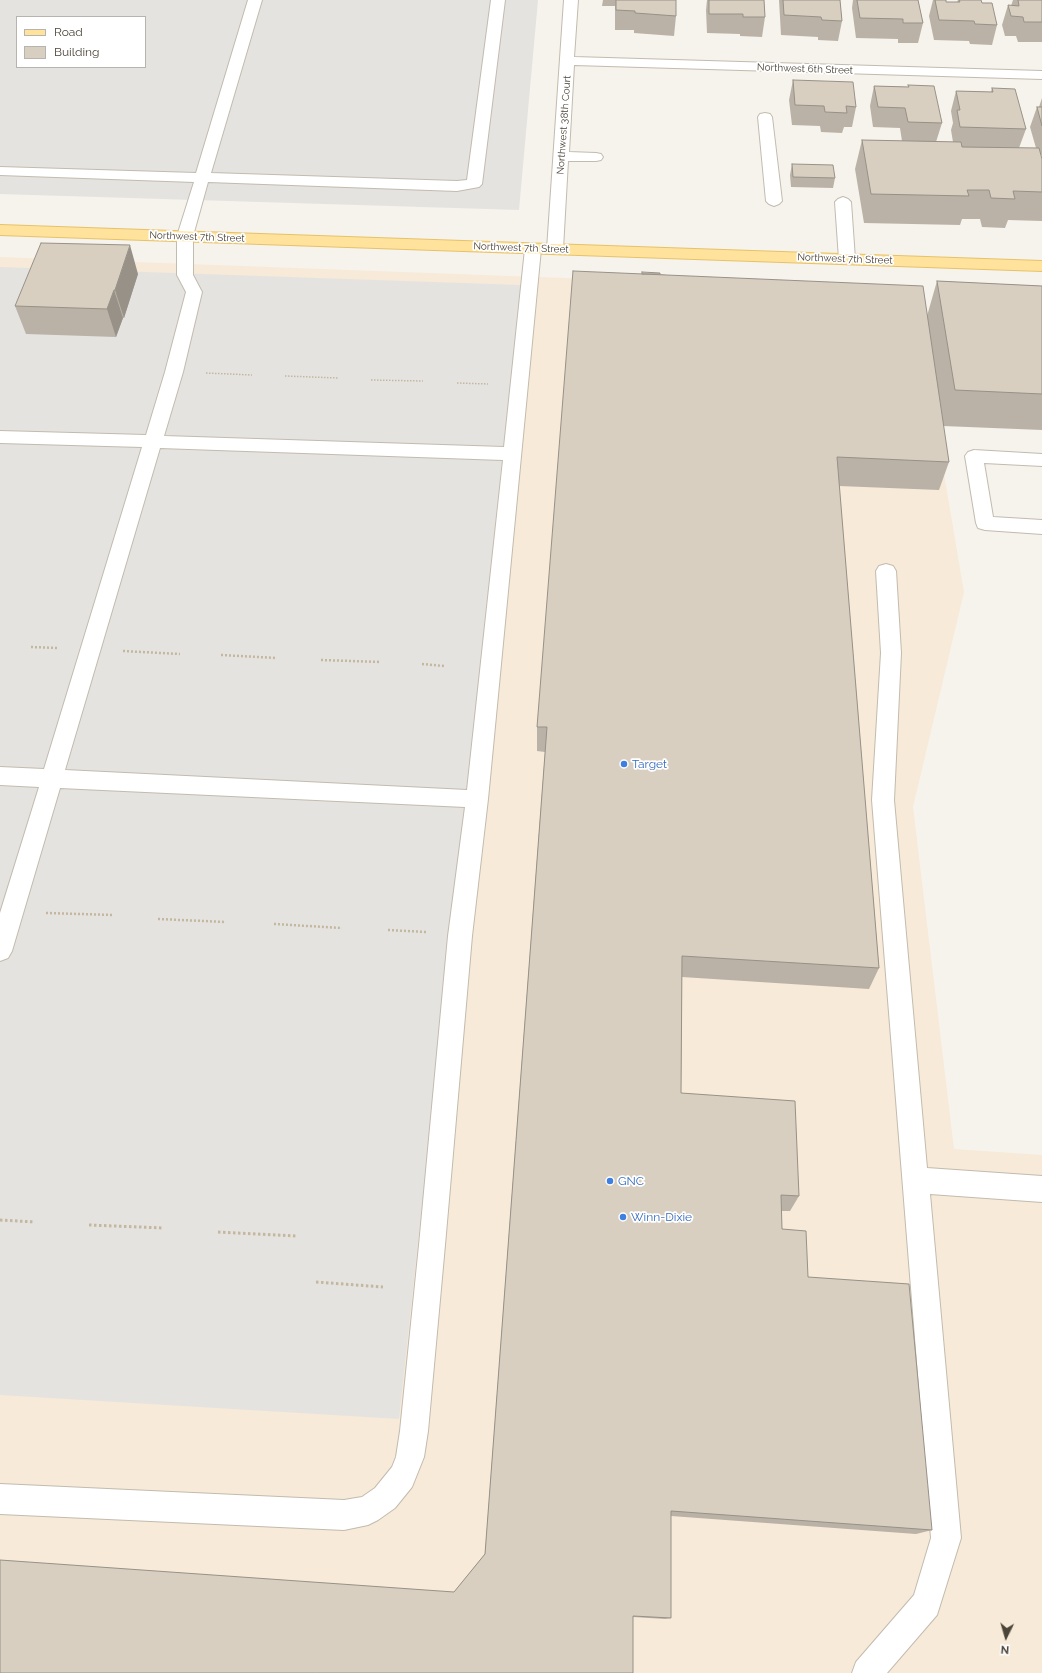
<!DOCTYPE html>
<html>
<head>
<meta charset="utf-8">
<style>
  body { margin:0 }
  #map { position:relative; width:1042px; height:1673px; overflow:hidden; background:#f6f3ec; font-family:Raleway,sans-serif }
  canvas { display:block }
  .legend { position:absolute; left:16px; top:16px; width:130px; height:52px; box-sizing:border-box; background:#fff; border:1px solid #b7b4b0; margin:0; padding:5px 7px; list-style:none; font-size:12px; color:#4b4439 }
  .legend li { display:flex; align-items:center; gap:8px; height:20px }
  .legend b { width:20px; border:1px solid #b7b4b0 }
  .north { position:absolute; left:986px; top:1617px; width:40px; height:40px; -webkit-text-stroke:3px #fff; paint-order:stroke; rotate:185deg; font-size:11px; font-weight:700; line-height:16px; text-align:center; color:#4b4439 }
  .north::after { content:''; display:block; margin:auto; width:14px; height:18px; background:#4b4439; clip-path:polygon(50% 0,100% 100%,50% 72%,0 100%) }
</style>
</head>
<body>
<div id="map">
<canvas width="1042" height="1673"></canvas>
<ul class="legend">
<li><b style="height:5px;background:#ffe39c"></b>Road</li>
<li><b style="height:11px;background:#d8cfc1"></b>Building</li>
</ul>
<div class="north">N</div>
</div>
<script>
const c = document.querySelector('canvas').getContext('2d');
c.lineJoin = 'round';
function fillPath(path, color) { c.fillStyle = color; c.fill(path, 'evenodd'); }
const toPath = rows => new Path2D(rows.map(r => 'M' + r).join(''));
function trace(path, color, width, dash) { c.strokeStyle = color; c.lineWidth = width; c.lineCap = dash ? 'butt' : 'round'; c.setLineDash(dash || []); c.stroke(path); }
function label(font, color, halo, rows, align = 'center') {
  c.font = font + ' Raleway,sans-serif'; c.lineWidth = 3.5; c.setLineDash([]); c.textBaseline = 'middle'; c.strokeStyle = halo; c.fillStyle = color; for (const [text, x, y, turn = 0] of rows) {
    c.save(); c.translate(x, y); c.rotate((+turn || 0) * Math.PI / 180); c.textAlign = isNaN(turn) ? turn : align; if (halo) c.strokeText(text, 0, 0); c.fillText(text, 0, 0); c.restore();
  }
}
const commercial = toPath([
  [0,257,913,291,964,592,913,807,954,1149,1042,1155,1042,1673,0,1673]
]);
const parking = toPath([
  [0,0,538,0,519,210,0,194],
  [17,17,145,17,145,67,17,67],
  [0,267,521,285,399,1419,0,1395]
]);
const pathFar2 = toPath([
  [206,373,252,375],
  [285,376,338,378],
  [371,380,423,381],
  [457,383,488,384]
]);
const pathFar1 = toPath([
  [31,647,58,648],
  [123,651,180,654],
  [221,655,277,658],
  [321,660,381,662],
  [422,664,444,666],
  [46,913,114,915],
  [158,919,226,922],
  [274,924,342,928],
  [388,930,426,932]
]);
const path = toPath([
  [0,1220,35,1222],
  [89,1225,164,1228],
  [218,1232,296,1236],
  [316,1282,383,1287]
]);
const minor = toPath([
  [248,0,262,0,211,173,457,181,467,180,491,0,505,0,482,184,479,187,457,191,208,182,193,236,193,275,202,292,183,372,164,436,504,447,525,249,527,246,533,244,539,246,541,249,488,799,472,936,445,1245,428,1431,424,1457,412,1487,395,1508,378,1520,368,1525,344,1530,0,1514,0,1484,344,1500,362,1497,375,1488,392,1467,396,1457,400,1431,419,1245,448,936,465,807,60,788,12,951,8,958,0,961,0,913,39,787,0,785,0,767,44,769,142,447,0,443,0,431,146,435,165,372,186,292,177,275,177,236,194,182,0,175,0,167,196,173,248,0],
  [160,448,503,460,467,790,65,770,160,448],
  [564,0,578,0,574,57,1042,71,1042,79,574,65,569,152,596,153,601,154,603,157,601,160,596,161,568,161,563,249,561,252,555,254,549,252,547,249,564,0],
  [765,113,770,114,772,117,782,201,779,204,774,206,769,204,766,201,758,117,760,114,765,113],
  [843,197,848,199,851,202,855,259,853,262,847,264,841,262,839,259,835,202,838,199,843,197],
  [974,450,1042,454,1042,466,984,463,993,517,1042,520,1042,534,985,530,978,528,976,523,965,456,968,452,974,450],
  [886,564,893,566,896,571,901,653,894,800,927,1168,1042,1176,1042,1202,930,1194,961,1538,937,1615,887,1673,852,1673,856,1662,914,1595,931,1538,872,800,881,653,876,571,879,566,886,564]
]);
const major = toPath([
  [0,225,1042,261,1042,271,0,235,0,225]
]);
const wall = toPath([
  [603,0,676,0,676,16,674,36,634,33,634,30,615,30,615,6,602,6],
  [707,0,764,0,765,17,762,37,740,36,740,34,707,33,706,10],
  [779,0,840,0,842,21,838,41,818,40,818,37,781,35],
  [853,0,918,0,923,23,918,43,898,43,898,39,856,38,852,8],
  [933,0,946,0,946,2,957,2,958,0,981,0,982,3,997,25,992,45,970,44,969,41,934,40,929,16],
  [1013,0,1042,0,1042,42,1018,42,1016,36,1005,36,1002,25,1008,5,1011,6],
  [793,80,856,107,852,127,844,127,842,133,821,132,820,126,792,125,789,100],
  [908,85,942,123,936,142,953,142,951,130,953,123,951,111,956,91,991,92,992,88,1026,129,1019,148,1036,148,1030,127,1037,107,1039,107,1042,98,1042,155,1041,155,1042,159,1042,221,1008,220,1005,228,982,227,980,219,962,219,960,225,864,223,855,169,862,140,902,141,900,128,873,127,870,106,874,86,908,87],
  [792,164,835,178,833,188,791,187,790,175],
  [138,274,124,318,123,318,116,337,26,334,15,306],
  [660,274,927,316,937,281,1042,286,1042,430,943,426,949,462,939,490,839,486,879,968,869,989,682,977,681,1093,799,1196,790,1211,781,1211,782,1229,808,1277,932,1530,916,1534,671,1516,671,1618,665,1619,633,1617,454,1592,485,1554,545,752,537,751,537,727]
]);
const shadedWall = toPath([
  [130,245,138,274,124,318,115,290],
  [114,290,123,318,116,337,107,309]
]);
const building = toPath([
  [616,0,676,0,676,16,635,13,635,11,616,10,616,0],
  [709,0,764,0,765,17,743,17,743,14,709,14,709,0],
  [783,0,840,0,842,21,822,20,821,17,784,15,783,0],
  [857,0,918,0,923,23,903,23,903,19,860,18,857,0],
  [935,0,946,0,946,2,960,2,959,0,981,0,982,3,992,3,997,25,975,24,974,21,939,20,935,0],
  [1018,0,1042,0,1042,22,1024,22,1023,17,1011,16,1008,5,1019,6,1018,0],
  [793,80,853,82,856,107,846,106,847,113,825,112,824,106,795,105,793,80],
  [908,85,934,86,942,123,908,122,905,108,878,107,874,86,909,87,908,85],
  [992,88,1015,89,1026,129,960,127,957,110,960,110,956,91,993,92,992,88],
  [1037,107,1042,107,1042,126,1037,107],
  [862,140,961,142,962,147,1039,148,1042,159,1042,192,1013,191,1015,199,991,198,989,190,967,190,969,196,871,194,862,140],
  [792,164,833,165,835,178,793,177,792,164],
  [41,243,130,245,115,290,114,290,107,309,15,306,41,243],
  [573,271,923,286,949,462,837,457,879,968,682,956,681,1093,795,1101,799,1196,781,1195,782,1229,806,1231,808,1277,909,1284,932,1530,671,1511,671,1618,633,1616,633,1673,0,1673,0,1560,454,1592,485,1554,547,727,537,727,573,271],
  [642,272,660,273,660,274,642,274,642,272],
  [937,281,1042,286,1042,394,955,390,937,281]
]);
const markers = [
  [624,764,4,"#3f7fe0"],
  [610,1181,4,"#3f7fe0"],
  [623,1217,4,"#3f7fe0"]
];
const farStreetnames = [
  ["Northwest 6th Street",805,69,2],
  ["Northwest 38th Court",564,125,-86],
  ["Northwest 7th Street",197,237,2],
  ["Northwest 7th Street",521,248,2],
  ["Northwest 7th Street",845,259,2]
];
const shopNames = [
  ["Target",632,764],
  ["GNC",618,1181],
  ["Winn-Dixie",631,1217]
];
fillPath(commercial, '#f7ead8');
fillPath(parking, '#e5e3e0');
trace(minor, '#c2bbae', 2);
trace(major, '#e6c16a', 2);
trace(pathFar2, '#c4b79f', 1.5, [1.5, 1.5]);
trace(pathFar1, '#c4b79f', 2.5, [2, 2]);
trace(path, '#c4b79f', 3, [2.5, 2.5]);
fillPath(minor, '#fff');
fillPath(major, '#ffe39c');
fillPath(wall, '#bab2a6');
fillPath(shadedWall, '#979187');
fillPath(building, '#d8cfc1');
trace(building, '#979187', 1);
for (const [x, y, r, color] of markers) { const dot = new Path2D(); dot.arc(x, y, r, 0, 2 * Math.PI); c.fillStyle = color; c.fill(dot); trace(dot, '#fff', 1.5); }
label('10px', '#4b4439', '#fff', farStreetnames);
label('12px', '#366cbe', '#fff', shopNames, 'left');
</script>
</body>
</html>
